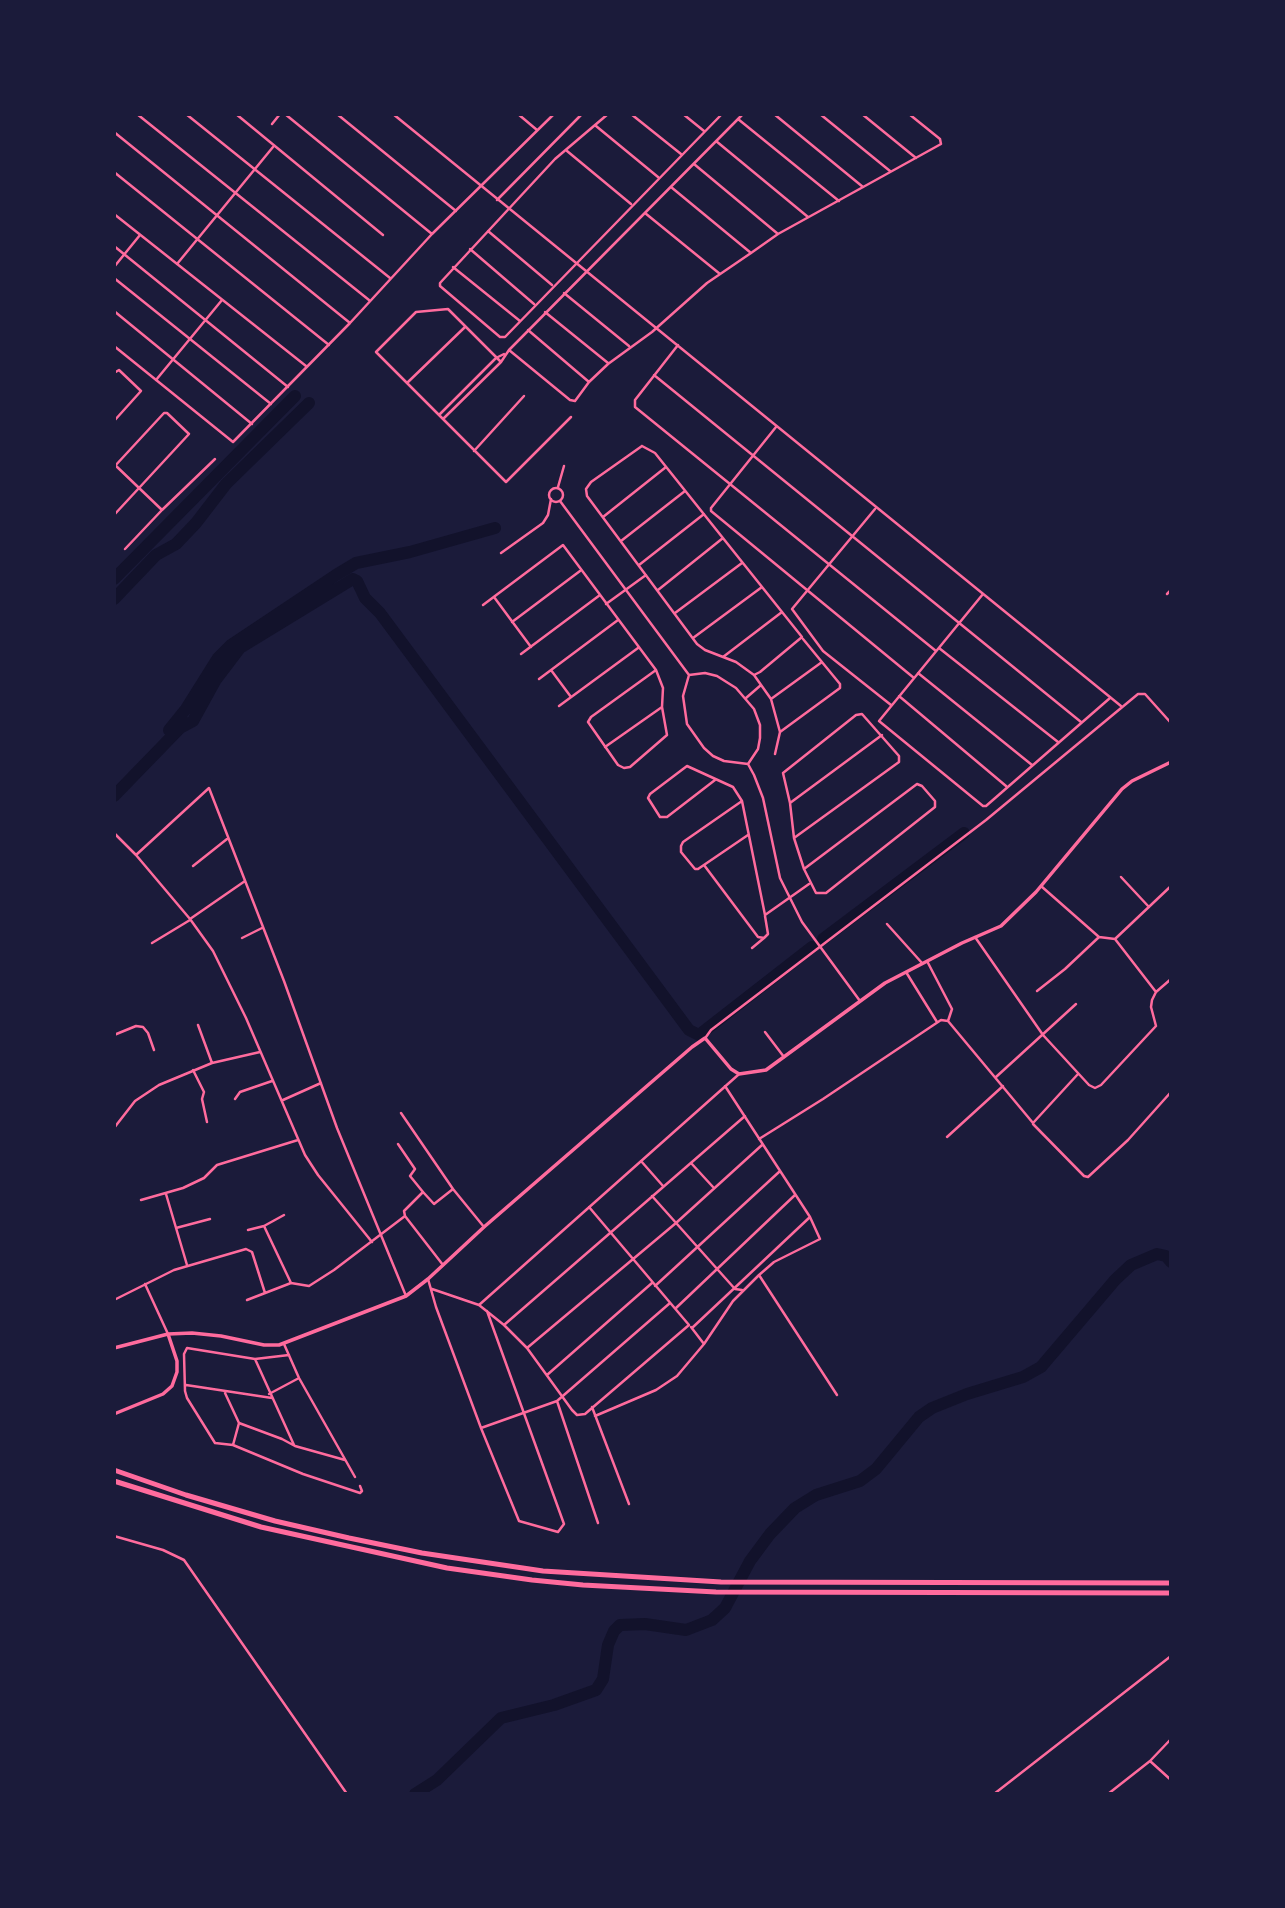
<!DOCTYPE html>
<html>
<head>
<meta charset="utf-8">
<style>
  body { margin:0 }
  #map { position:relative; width:1285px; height:1908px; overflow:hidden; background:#1b1b3a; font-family:Inter,sans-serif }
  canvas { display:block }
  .frame { position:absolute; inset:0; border:116px solid #1b1b3a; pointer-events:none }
</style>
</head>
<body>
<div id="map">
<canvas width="1285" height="1908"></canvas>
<div class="frame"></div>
</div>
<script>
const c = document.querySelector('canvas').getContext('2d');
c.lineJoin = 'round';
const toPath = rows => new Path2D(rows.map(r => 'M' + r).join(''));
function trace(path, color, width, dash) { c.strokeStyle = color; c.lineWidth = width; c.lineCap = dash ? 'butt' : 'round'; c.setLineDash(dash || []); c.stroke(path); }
const river = toPath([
  [114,579,295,396],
  [114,599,156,555,176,544,196,523,226,484,309,403],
  [169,730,186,709,218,658,231,645,336,575,356,563,410,552,495,528],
  [114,796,180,728,193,721,215,681,240,648,353,579,357,581,365,598,380,613,689,1030,699,1035,812,947],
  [823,939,964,833],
  [415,1794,437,1780,501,1718,554,1705,596,1690,603,1679,608,1645,614,1631,620,1625,645,1624,686,1630,712,1620,725,1608,750,1561,770,1534,795,1508,816,1495,860,1481,876,1469,919,1417,932,1408,967,1394,1023,1377,1041,1367,1115,1280,1131,1265,1157,1254,1166,1256,1171,1262]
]);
const minor = toPath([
  [137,114,369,300],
  [186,114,390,278],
  [236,114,383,235],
  [285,114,432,234],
  [337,114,456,211],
  [393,114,1121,706],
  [518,114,537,130],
  [608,114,555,159,440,283,440,286,500,337,505,337,722,114],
  [631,114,681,154],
  [683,114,704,131],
  [743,114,509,350,570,400,575,401,589,382,608,364,652,332,707,283,751,253,778,234,941,144,940,139,909,114],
  [774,114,863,187],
  [820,114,890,171],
  [862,114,916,158],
  [738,119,839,201],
  [272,124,280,114],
  [596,126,658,177],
  [114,132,350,323],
  [716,141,808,217],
  [567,151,631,204],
  [694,164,778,234],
  [114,172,329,345],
  [671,187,751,253],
  [497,200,582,114],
  [645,213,720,274],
  [114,214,306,366],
  [488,231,552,285],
  [114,246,288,387],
  [470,249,534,304],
  [177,264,273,147],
  [114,267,140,235],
  [453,267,520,321],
  [114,278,271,404],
  [564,293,629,346],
  [114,311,252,424],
  [545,312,608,363],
  [528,330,589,382],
  [678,345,635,400,635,407,936,651],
  [114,346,233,442,350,323,432,234,554,114],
  [501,362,448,309,416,312,376,352,506,482,571,417],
  [114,373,119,370,141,391,114,421],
  [654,375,1081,722],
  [156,380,222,300],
  [407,383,465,327],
  [439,415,496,358,504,354],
  [443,419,501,362,509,350],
  [776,427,711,508,711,511,914,678],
  [642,446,655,453,802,637,760,672,754,675,736,662,705,650,697,644,587,496,586,489,591,482,642,446],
  [474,451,524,396],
  [114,464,162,510],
  [114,467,164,413,167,413,189,434,114,515],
  [558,487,564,466],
  '549 495a7 7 0 1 1 14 0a7 7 0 1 1-14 0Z',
  [560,501,689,675],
  [875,509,792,609,823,651,891,705],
  [603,517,666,467],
  [621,541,685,491],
  [125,549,162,510,215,459],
  [501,553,543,523,548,515,551,499],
  [639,565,704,514],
  [658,590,723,538],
  [983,594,879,721,983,806,986,806,1110,698],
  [1167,594,1171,590],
  [494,597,531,647],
  [606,604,646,575],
  [483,605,563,545,656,670,663,688,662,707,667,735,630,767,624,768,618,765,588,722,591,717,656,670],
  [675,613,742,563],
  [512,622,580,571],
  [693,638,762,587],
  [939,648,1058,742],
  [521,654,600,595],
  [723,657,782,612],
  [551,670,571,697],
  [918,673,1032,765],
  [689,675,683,696,687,724,704,748,713,756,724,761,748,764,754,775,763,798,780,878,802,922,860,1001],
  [689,675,705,673,717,676,736,688,754,709,760,725,760,738,758,749,748,764],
  [754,675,771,699,780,732,775,754],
  [539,679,618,620],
  [899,696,1006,786],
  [746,698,761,685],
  [771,699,822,662],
  [559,706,638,648],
  [780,732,840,688,840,684,803,639],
  [605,747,662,707],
  [715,780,667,817,660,817,648,798,650,794,687,766,733,787,742,801,765,915,809,884],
  [917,784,922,786,935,801,935,807,826,893,816,893,804,869,917,784],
  [742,801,683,842,681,846,681,852,695,869,698,869,748,835],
  [790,803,882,735],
  [114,833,136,855],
  [794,838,899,762,899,756,862,714,856,715,783,773,790,803,794,838,804,869],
  [704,865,758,937,764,938,768,934,765,916],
  [193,866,227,839],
  [1121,877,1149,907],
  [1041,886,1099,937,1115,939,1156,992],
  [190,919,245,881],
  [887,924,922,963],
  [975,937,1043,1035,1089,1085,1095,1088,1101,1085,1156,1026,1151,1007,1152,1000,1156,992,1171,979],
  [242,938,262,928],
  [1115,939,1171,886],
  [152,943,190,920],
  [752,948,764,938],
  [927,961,952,1009,948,1021],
  [906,972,937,1022],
  [1037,991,1065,969,1099,937],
  [198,1025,212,1063],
  [765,1032,784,1057],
  [114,1035,136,1026,143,1027,148,1033,154,1050],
  [706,1037,711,1030,986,820,1138,694,1145,694,1171,723],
  [193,1070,204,1092,202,1099,207,1122],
  [996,1077,1076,1004],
  [235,1099,240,1092,272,1081],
  [283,1100,321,1083],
  [401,1113,453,1189,484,1227],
  [1033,1124,1084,1176,1088,1177,1128,1140,1171,1092],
  [114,1128,135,1101,159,1085,212,1063,260,1052],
  [947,1137,1003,1086],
  [759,1139,823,1099,941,1020,948,1021,1033,1123,1078,1074],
  [398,1144,415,1169,410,1176,423,1192],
  [641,1161,663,1186],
  [691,1163,713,1187],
  [166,1194,187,1265],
  [652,1196,735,1289,742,1290],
  [141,1200,183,1188,204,1178,217,1165,298,1140],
  [405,1216,443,1265],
  [264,1226,291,1283],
  [176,1228,210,1219],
  [248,1230,264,1226,284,1215],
  [372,1242,318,1175,305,1155,246,1018,213,951,190,919,136,855,209,788,284,981,337,1128,406,1296],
  [759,1275,837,1395],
  [428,1279,436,1307,481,1428,519,1521,558,1532,564,1524,487,1311],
  [145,1284,168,1334],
  [655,1286,779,1172],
  [432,1289,479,1305,504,1325,527,1348,572,1410,577,1415,585,1414,689,1325,589,1207],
  [114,1300,174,1270,246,1249,252,1252,265,1293],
  [247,1300,291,1283,309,1286,334,1270,405,1216,404,1211,423,1192,434,1204,453,1189],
  [479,1305,738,1075],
  [676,1308,795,1195],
  [504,1325,745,1116],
  [691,1327,704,1344,733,1301,759,1275,774,1262,820,1239,810,1217],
  [692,1328,810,1217,725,1086],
  [284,1344,299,1378,355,1477],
  [527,1348,676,1223,762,1145],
  [289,1355,255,1359,187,1348,184,1354,185,1391,187,1398,215,1443,233,1445,303,1474,360,1493,362,1491,360,1486],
  [255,1359,294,1445],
  [547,1375,652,1283],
  [186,1385,272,1398],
  [225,1393,239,1423,233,1445],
  [269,1394,299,1378],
  [557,1401,598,1523],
  [592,1407,629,1504],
  [595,1416,656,1390,677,1376,704,1344],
  [239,1423,282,1439,295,1446,345,1460],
  [481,1428,557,1401,670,1303],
  [114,1536,163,1550,184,1560,347,1794],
  [1150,1761,1171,1739],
  [994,1794,1171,1656],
  [1108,1794,1150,1761,1171,1780]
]);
const tertiary = toPath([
  [114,1348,168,1334,192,1333,221,1336,264,1345,279,1345,406,1296,428,1279,484,1227,692,1047,705,1038,731,1069,739,1074,766,1070,885,983,962,943,1001,926,1036,892,1122,789,1132,781,1171,762],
  [114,1414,163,1394,172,1386,177,1372,177,1361,168,1334]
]);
const motorway = toPath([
  [114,1470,186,1495,275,1521,349,1538,422,1553,543,1571,721,1582,1171,1583],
  [114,1481,261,1527,447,1568,532,1580,583,1585,716,1592,1171,1593]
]);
trace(river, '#12122b', 12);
trace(minor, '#ff6b9d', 2.5);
trace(tertiary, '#ff6b9d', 3.5);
trace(motorway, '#ff6b9d', 5);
</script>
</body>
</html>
